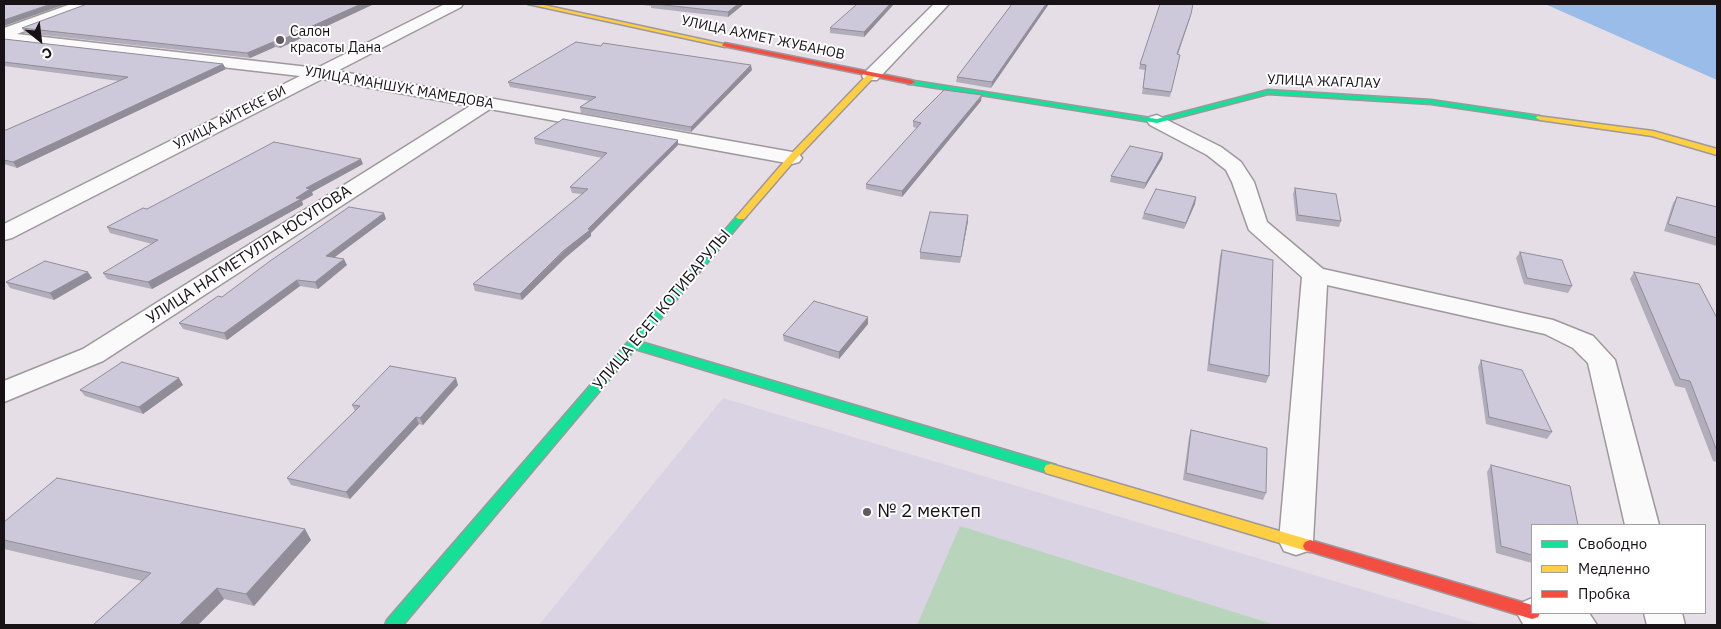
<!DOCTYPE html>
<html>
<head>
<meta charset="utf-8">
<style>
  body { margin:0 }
  #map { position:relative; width:1721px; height:629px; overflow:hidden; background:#e6dee6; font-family:"IBM Plex Sans",sans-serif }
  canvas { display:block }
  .frame { position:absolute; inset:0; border:5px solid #181217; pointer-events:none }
  .legend { position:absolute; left:1531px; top:524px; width:175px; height:90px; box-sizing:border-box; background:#fff; border:1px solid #a3a0a2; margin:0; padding:6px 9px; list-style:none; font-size:15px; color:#181217 }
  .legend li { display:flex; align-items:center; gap:10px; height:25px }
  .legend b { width:25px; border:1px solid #a3a0a2 }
  .north { position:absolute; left:15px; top:15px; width:50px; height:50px; -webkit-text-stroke:4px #fff; paint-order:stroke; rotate:151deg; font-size:14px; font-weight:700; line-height:20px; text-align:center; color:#181217 }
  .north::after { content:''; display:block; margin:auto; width:18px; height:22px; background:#181217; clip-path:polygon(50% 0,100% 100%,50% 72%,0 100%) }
</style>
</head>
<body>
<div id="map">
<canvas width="1721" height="629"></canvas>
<div class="frame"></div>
<ul class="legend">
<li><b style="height:6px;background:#16e098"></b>Свободно</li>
<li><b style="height:6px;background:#ffcf43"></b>Медленно</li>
<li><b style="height:6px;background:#f24e42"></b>Пробка</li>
</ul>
<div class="north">С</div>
</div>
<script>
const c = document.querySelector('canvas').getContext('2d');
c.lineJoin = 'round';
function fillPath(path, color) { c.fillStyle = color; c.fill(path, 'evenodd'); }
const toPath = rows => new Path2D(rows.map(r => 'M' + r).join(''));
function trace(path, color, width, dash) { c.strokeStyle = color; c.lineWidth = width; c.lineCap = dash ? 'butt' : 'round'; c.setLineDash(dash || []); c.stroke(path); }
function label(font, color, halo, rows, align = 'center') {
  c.font = font + ' "IBM Plex Sans",sans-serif'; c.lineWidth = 4; c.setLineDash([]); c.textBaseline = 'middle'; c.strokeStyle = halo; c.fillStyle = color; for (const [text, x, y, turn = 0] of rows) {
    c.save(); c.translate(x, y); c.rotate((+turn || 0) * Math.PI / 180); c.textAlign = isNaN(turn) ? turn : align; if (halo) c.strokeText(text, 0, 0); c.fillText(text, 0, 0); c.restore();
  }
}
const education = toPath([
  [723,398,1481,625,539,625]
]);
const green = toPath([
  [960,526,1275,625,917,625]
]);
const water = toPath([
  [1545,4,1717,4,1717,80]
]);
const street = toPath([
  [71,4,91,4,89,7,17,34,317,68,445,4,463,4,461,7,337,71,792,152,799,154,802,158,799,162,792,164,490,109,103,361,4,402,4,381,83,349,470,106,322,79,12,238,4,240,4,224,300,76,4,42,4,28,71,4],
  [934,4,949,4,877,80,865,80,862,76,865,72,934,4],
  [1157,115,1221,147,1241,162,1254,182,1267,222,1323,269,1553,320,1593,336,1615,360,1659,525,1625,525,1588,363,1573,348,1545,334,1327,285,1313,541,1308,551,1296,555,1284,551,1279,541,1302,277,1249,230,1232,182,1226,170,1207,155,1150,125,1147,121,1150,117,1157,115],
  [1532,598,1532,613,1589,613,1597,625,1523,624,1517,613,1523,602,1532,598],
  [1644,613,1682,613,1685,625,1647,625,1644,613]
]);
const fast = toPath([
  [908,80,1157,119,1268,90,1431,100,1540,116,1544,118,1540,120,1431,104,1268,94,1157,123,911,84,908,84,908,80],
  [741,214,744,215,746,217,744,219,641,342,1056,465,1058,469,1056,473,1051,474,635,349,403,625,385,625,387,620,738,215,741,214]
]);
const slow = toPath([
  [528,4,539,4,728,45,725,47,528,4],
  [868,74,875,76,795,160,744,219,738,219,736,217,738,215,789,156,868,74],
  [1537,116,1653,131,1717,149,1717,155,1652,136,1540,120,1536,118,1537,116],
  [1051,464,1310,540,1315,542,1317,546,1315,550,1310,552,1046,473,1044,469,1046,465,1051,464]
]);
const jam = toPath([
  [725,43,911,80,915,82,911,84,723,46,722,45,725,43],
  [1310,540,1532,605,1532,613,1540,613,1538,617,1532,619,1305,550,1303,546,1305,542,1310,540]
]);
const wall = toPath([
  [87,4,374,4,280,48,275,47,250,58,25,33,22,28],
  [634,4,744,4,728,17,651,8,651,6],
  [894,4,864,37,830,33,830,28],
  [1012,4,991,88,956,82,957,77],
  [1190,18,1177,54,1180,55,1170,97,1142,94,1145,70,1139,69,1140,64],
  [4,39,223,64,226,69,17,168,4,164,4,130,6,130,119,81,4,66],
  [752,70,691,132,581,113,580,107,590,101,510,87,508,82],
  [981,101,902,197,866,189,866,184,917,128,913,127,913,121],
  [534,138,678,145,591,233,591,236,565,258,522,300,475,291,473,284,582,194,572,193,570,187,602,158,535,144],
  [1163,153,1162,159,1144,189,1110,182,1111,176],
  [363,164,312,192,313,195,302,201,303,205,152,289,107,279,103,273,152,244,110,233,107,227,147,209],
  [1295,188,1341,221,1339,227,1296,221,1293,194],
  [1196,197,1195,204,1184,229,1142,219,1144,213],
  [1677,197,1717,207,1717,246,1664,231,1673,203],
  [386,219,335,257,347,265,318,289,300,286,227,340,183,329,179,323,222,297],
  [968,221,960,263,920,259,920,252],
  [1222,250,1269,376,1266,383,1207,371,1220,256],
  [1520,252,1572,286,1568,293,1524,284,1516,258],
  [1634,272,1717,318,1717,462,1713,461,1685,388,1675,386,1630,279],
  [92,278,54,300,10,288,6,282],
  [868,324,839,359,784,341,783,335],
  [1481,360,1552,432,1547,439,1486,424,1478,367],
  [183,385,143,414,85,396,80,390],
  [458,385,423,425,419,424,350,499,291,485,287,478,355,411,352,405],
  [1191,430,1266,493,1263,500,1183,480,1189,437],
  [1491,465,1532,525,1532,563,1496,553,1487,472],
  [4,540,311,540,254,606,224,599,198,625,93,625,142,581,4,549]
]);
const shadedWall = toPath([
  [51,4,66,4,4,26,4,20],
  [361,4,374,4,280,48,277,42],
  [738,4,744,4,728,17,728,12],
  [890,4,894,4,864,37,864,32],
  [1046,4,1049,4,991,88,992,82],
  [1191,14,1190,18,1176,60,1177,54],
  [273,42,275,47,250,58,247,53],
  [223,64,226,69,17,168,13,162],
  [751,65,752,70,691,132,691,127],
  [982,95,981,101,902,197,902,191],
  [678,140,678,145,591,233,591,236,565,258,522,300,520,294],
  [1163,153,1162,159,1144,189,1146,183],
  [361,159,363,164,312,192,313,195,302,201,303,205,152,289,148,282,296,198,306,188],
  [1196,197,1195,204,1184,229,1186,223],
  [384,213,386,219,328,262,326,256],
  [968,215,968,221,960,263],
  [344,259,347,265,318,289,315,282],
  [88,272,92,278,54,300,50,293],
  [297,280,300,286,227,340,224,333],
  [868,317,868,324,839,359,839,352],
  [179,378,183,385,143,414,139,407],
  [456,378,458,385,423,425,420,418],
  [416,417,419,424,350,499,346,492],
  [305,529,311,540,254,606,246,594],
  [217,588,224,599,198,625,179,625]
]);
const building = toPath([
  [4,4,51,4,4,20,4,12,5,12,4,12,4,4],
  [87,4,361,4,277,42,273,42,247,53,22,28,87,4],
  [655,4,738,4,728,12,655,4],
  [857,4,890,4,864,32,830,28,857,4],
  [1012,4,1046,4,992,82,957,77,1012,4],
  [1160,4,1193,4,1191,14,1177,54,1180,55,1171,92,1143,88,1146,65,1140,64,1160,4],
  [4,39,223,64,13,162,4,160,4,130,6,130,128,77,4,62,4,39],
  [576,42,601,46,603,43,751,65,691,127,580,107,596,97,508,82,576,42],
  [944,90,982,95,902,191,866,184,921,123,913,121,944,90],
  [563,119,678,140,588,229,590,230,563,251,520,294,473,284,588,189,570,187,607,153,534,138,563,119],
  [274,142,361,159,306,188,310,189,296,198,301,199,148,282,103,273,158,240,107,227,143,208,147,209,274,142],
  [1130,146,1163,153,1146,183,1111,176,1130,146],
  [1295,188,1336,194,1341,221,1298,215,1295,188],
  [1156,189,1196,197,1186,223,1144,213,1156,189],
  [1677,197,1717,207,1717,238,1668,224,1677,197],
  [349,207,384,213,326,256,344,259,315,282,297,280,224,333,179,323,218,296,222,297,270,261,349,207],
  [930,212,968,215,961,257,920,252,930,212],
  [1222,250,1273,260,1269,376,1209,364,1222,250],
  [1520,252,1562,260,1572,286,1527,278,1520,252],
  [45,261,88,272,50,293,6,282,45,261],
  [1634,272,1699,284,1717,318,1717,451,1690,381,1680,379,1634,272],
  [814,301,868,317,839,352,783,335,814,301],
  [1481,360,1522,370,1552,432,1489,417,1481,360],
  [122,362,179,378,139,407,80,390,122,362],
  [390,366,456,378,420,418,416,417,346,492,287,478,360,406,352,405,390,366],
  [1191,430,1267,448,1266,493,1186,473,1191,430],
  [1491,465,1570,486,1578,525,1532,525,1532,555,1501,546,1491,465],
  [57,478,305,529,246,594,217,588,179,625,93,625,151,573,4,540,4,522,57,478]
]);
const markers = [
  [280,40,5,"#60595f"],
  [867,512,5,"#60595f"]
];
const farPoinames = [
  ["Салон",290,32],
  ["красоты Дана",290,48]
];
const farStreetnames = [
  ["УЛИЦА АХМЕТ ЖУБАНОВ",763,38,12],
  ["УЛИЦА ЖАГАЛАУ",1324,82,2],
  ["УЛИЦА МАНШУК МАМЕДОВА",399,88,10],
  ["УЛИЦА АЙТЕКЕ БИ",230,118,-27]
];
const streetNames = [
  ["УЛИЦА НАГМЕТУЛЛА ЮСУПОВА",249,255,-33],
  ["УЛИЦА ЕСЕТ КОТИБАРУЛЫ",662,310,-50]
];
const nearPoinames = [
  ["№ 2 мектеп",877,512]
];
fillPath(education, '#dad3e3');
fillPath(green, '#b8d5bc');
fillPath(water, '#99bce8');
trace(street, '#9e989d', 3);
trace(fast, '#9e989d', 3);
trace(slow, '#9e989d', 3);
trace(jam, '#9e989d', 3);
fillPath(street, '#fbfafb');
fillPath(fast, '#16e098');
fillPath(slow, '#ffcf43');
fillPath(jam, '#f24e42');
fillPath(wall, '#b1adbb');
fillPath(shadedWall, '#908d99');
fillPath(building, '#cec9da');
trace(building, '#908d99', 1);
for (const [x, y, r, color] of markers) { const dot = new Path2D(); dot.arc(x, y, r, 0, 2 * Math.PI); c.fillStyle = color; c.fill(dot); trace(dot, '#fff', 2); }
label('14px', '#181217', '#fff', farPoinames, 'left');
label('14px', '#181217', '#fff', farStreetnames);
label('16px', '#181217', '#fff', streetNames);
label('19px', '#181217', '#fff', nearPoinames, 'left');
</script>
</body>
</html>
